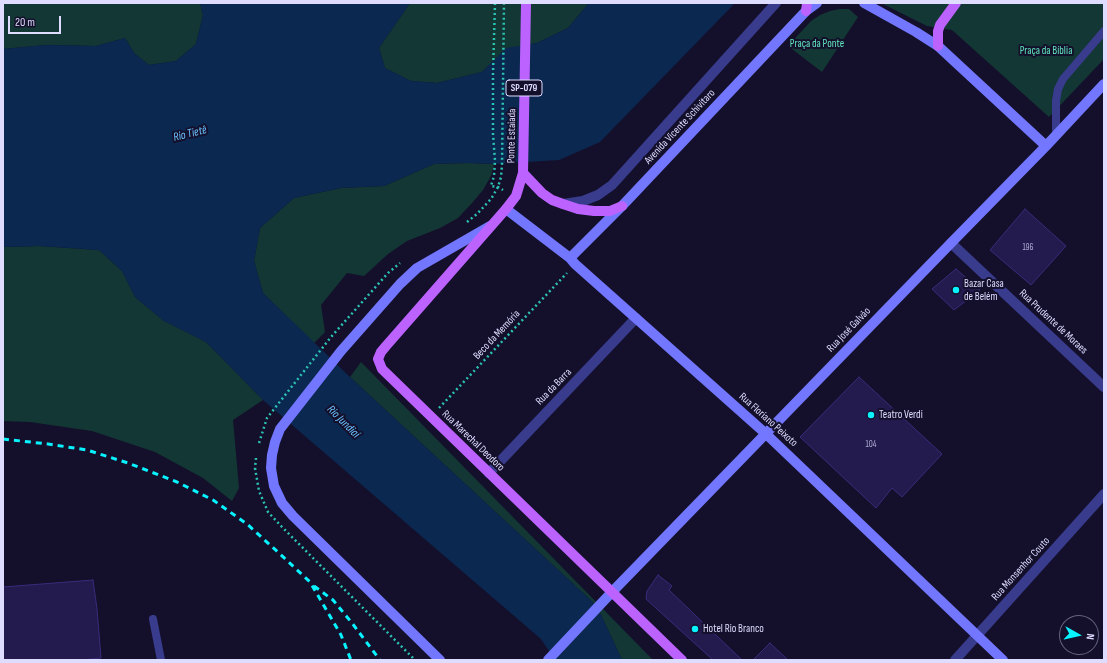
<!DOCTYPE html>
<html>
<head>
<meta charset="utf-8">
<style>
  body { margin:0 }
  #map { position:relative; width:1107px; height:663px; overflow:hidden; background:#14102c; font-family:"Sofia Sans Condensed",sans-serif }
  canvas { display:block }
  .frame { position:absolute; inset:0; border:4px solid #dedcff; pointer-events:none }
  .north { position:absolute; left:1059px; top:615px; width:40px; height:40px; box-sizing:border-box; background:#14102c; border:1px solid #656280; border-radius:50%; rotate:98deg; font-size:11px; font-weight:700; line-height:16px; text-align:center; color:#dedcff }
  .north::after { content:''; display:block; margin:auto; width:14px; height:18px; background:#08f3ff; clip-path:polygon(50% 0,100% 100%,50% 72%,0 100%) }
  .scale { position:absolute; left:8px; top:16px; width:53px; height:18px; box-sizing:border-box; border:2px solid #dedcff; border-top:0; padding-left:5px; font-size:12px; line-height:14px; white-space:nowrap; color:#dedcff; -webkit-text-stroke:3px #14102c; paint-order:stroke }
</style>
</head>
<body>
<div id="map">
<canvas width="1107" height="663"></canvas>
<div class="frame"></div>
<div class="north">N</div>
<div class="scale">20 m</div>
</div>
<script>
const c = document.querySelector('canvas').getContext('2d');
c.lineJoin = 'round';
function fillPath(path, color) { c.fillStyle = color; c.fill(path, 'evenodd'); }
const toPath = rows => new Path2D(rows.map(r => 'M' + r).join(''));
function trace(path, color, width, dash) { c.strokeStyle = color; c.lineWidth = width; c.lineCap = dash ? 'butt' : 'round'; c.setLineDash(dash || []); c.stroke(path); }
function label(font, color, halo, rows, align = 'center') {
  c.font = font + ' "Sofia Sans Condensed",sans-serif'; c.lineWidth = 4; c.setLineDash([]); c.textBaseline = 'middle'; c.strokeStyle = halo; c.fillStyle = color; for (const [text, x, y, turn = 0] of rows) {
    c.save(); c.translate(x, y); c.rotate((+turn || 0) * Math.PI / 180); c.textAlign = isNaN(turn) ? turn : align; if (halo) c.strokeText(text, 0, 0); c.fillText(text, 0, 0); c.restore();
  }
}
const green = toPath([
  [3,3,200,3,203,15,196,44,176,61,149,65,134,53,125,38,96,46,46,45,3,49],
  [410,3,589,3,568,28,537,43,506,49,482,72,437,83,411,81,385,68,379,48],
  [881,3,1104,3,1104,59,1049,117,952,30,927,26],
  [840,9,849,9,858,17,822,72,788,46,811,21,820,15,830,11],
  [468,163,494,164,491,176,483,190,472,203,458,218,440,228,407,241,388,254,364,276,347,273,321,305,325,332,314,343,263,293,254,261,260,228,294,198,341,188,384,186,434,164],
  [39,246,99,250,122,271,135,297,164,321,206,342,263,400,233,420,239,488,232,501,203,478,155,452,92,431,30,422,3,421,3,247],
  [361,362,653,660,622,660,597,606,350,377]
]);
const water = toPath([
  [200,3,410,3,379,48,385,68,411,81,437,83,482,72,506,48,537,43,568,28,589,3,735,3,600,142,559,160,494,164,468,163,434,164,384,186,341,188,294,198,260,228,254,261,263,293,350,377,597,606,622,660,555,660,541,639,263,400,206,342,164,321,135,297,122,271,99,250,39,246,3,247,3,49,46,45,96,46,125,38,134,53,149,65,176,61,196,44,203,15]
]);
const building = toPath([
  [1025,209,1066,246,1031,285,990,250,1025,209],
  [956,269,980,290,954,310,932,289,956,269],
  [859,377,942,454,902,497,892,488,876,508,800,437,859,377],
  [658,575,672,586,669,590,742,660,713,660,646,599,647,591,658,575],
  [93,580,97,609,101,658,80,660,3,660,3,587,93,580],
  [770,643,788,660,753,660,770,643]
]);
const path = toPath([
  [495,3,493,74,493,134,495,161,494,176,491,186,498,187,503,190],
  [467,222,477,214,491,199,498,187,501,177,502,165,504,3],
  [439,408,567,273],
  [259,443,267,418,331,337,388,273,400,263],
  [256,458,255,468,259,491,268,512,282,527,415,660]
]);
const lane = toPath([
  [1056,136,1056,101,1058,89,1063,79,1104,31],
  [153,619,161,660]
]);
const street = toPath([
  [563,204,583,201,598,195,612,185,776,3],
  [951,243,1104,387],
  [489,473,636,318],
  [955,660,1104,494]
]);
const secondary = toPath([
  [864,3,916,32,938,46,1046,146],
  [506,209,570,258,575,264,765,433,1003,660],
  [570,258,622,206,806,11,817,3],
  [440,660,293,516,282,503,274,486,271,468,272,455,275,442,280,429,341,351,400,284,417,268,490,226],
  [548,660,612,592,951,243,1046,146,1104,84]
]);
const primary = toPath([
  [526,3,523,173,516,196,506,209,386,346,381,352,378,359,382,369,682,660],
  [806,11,807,3],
  [938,46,938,31,940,25,956,3],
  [523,173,542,193,552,200,563,204,578,209,594,211,610,211,622,206]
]);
const rail = toPath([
  [3,439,48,444,87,450,128,463,177,482,213,500,247,524,280,554,310,582,341,635,351,660],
  [314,586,333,600,352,623,380,660]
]);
const markers = [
  [956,290,4,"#08f3ff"],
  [871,415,4,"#08f3ff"],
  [695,629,4,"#08f3ff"]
];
const numberNames = [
  ["196",1028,248],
  ["104",871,445]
];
const shields = [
  [524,88,36]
];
const shieldNames = [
  ["SP-079",524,88]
];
const parkNames = [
  ["Praça da Ponte",817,44],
  ["Praça da Bíblia",1046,51]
];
const streetNames = [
  ["Avenida Vicente Schivitaro",680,127,-47],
  ["Ponte Estaiada",512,136,-89],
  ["Rua Prudente de Moraes",1053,322,43],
  ["Rua José Galvão",849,330,-46],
  ["Beco da Memória",497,335,-47],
  ["Rua da Barra",554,387,-46],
  ["Rua Floriano Peixoto",768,420,42],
  ["Rua Marechal Deodoro",473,441,44],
  ["Rua Monsenhor Couto",1021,569,-48]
];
const poiNames = [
  ["Bazar Casa",964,284],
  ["de Belém",964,297],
  ["Teatro Verdi",879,415],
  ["Hotel Rio Branco",703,629]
];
const waterNames = [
  ["Rio Tietê",190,134,-14],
  ["Rio Jundiaí",343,422,45]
];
fillPath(green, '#133734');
fillPath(water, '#0b2851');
fillPath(building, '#231b4e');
trace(building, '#382c7b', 1);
trace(path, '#2bc3b2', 2.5, [2, 3]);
trace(lane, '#393b8d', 8);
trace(street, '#393b8d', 10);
trace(secondary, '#7377ff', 10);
trace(primary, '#bc63ff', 10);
trace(rail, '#08f3ff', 3, [6, 5]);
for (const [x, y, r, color] of markers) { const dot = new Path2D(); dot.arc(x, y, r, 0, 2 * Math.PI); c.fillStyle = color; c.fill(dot); trace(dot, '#14102c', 1.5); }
label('9px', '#afacd3', null, numberNames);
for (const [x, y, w] of shields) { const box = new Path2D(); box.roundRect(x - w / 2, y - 8, w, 16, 3); c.fillStyle = '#14102c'; c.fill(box); trace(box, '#dedcff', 1); }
label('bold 10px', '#dedcff', null, shieldNames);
label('11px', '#61e6be', '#14102c', parkNames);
label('11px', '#dedcff', '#14102c', streetNames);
label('11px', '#dedcff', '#14102c', poiNames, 'left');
label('italic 12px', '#6ac2ff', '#14102c', waterNames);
</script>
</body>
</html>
